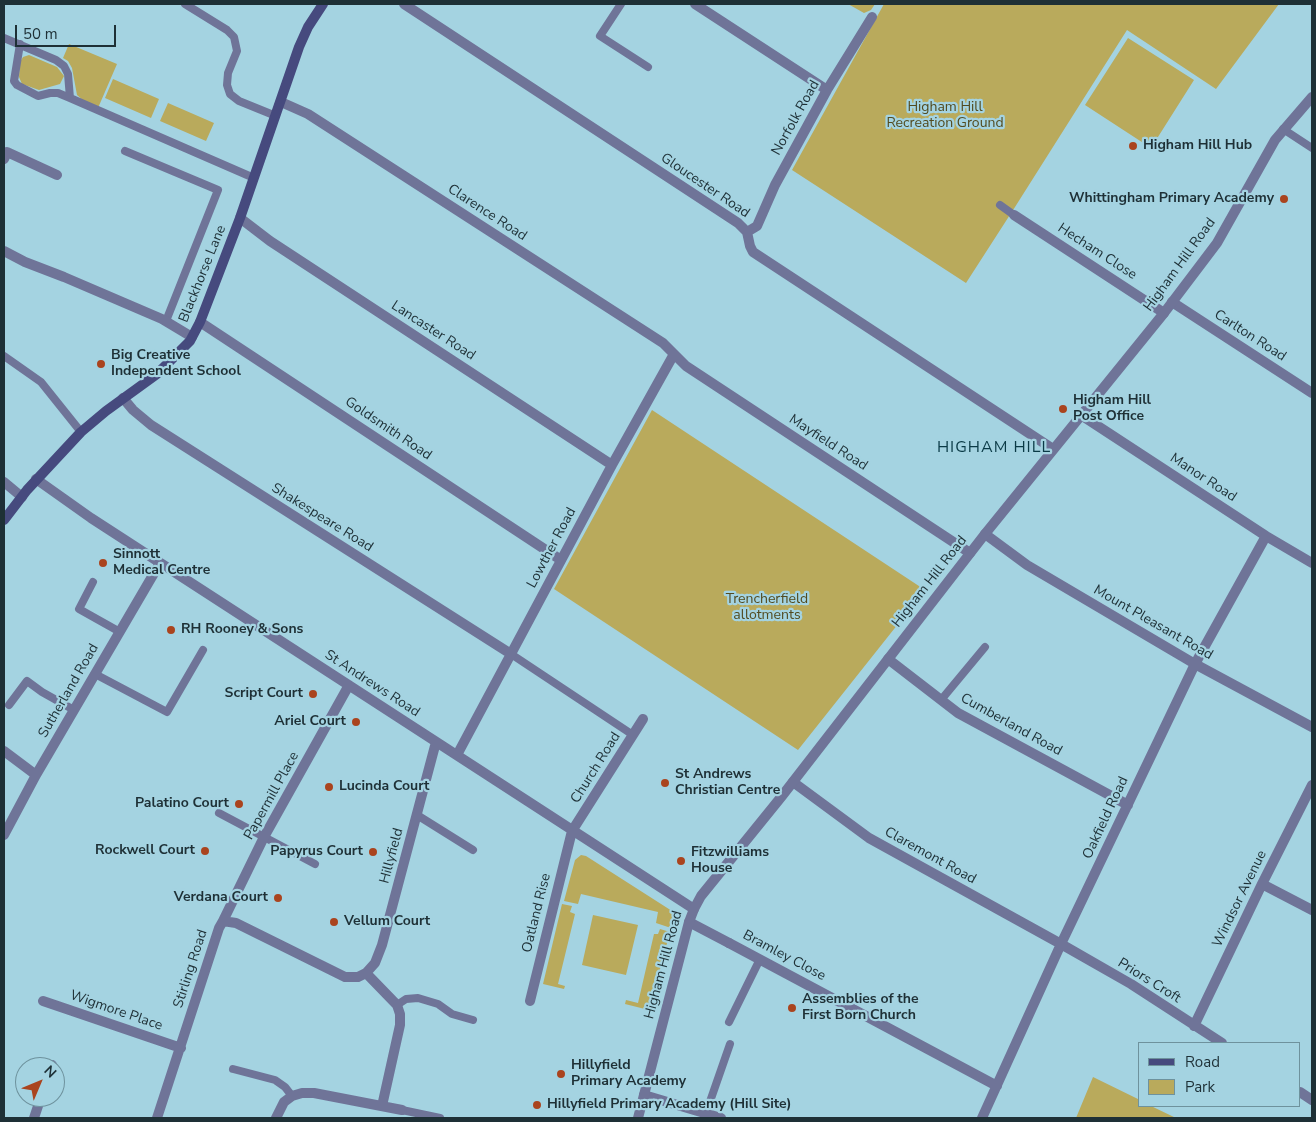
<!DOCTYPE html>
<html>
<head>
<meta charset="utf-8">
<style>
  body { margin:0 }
  #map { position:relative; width:1316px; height:1122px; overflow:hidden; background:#a4d3e1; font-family:"Nunito Sans",sans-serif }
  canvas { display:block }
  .frame { position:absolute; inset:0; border:5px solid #1e3036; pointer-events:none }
  .legend { position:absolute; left:1138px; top:1042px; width:162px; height:65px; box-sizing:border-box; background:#a4d3e1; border:1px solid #6e929d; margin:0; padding:6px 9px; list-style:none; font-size:15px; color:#1e3036 }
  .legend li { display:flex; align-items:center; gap:10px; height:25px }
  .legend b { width:25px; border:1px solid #6e929d }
  .north { position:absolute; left:15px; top:1057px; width:50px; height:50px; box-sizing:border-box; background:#a4d3e1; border:1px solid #6e929d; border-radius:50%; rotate:45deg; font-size:14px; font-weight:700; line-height:20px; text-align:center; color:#1e3036 }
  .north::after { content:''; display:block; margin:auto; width:18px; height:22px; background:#aa441e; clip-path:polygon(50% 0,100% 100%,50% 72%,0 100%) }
  .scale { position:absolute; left:15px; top:25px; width:101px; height:22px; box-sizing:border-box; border:2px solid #1e3036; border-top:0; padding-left:6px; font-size:15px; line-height:18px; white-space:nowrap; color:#1e3036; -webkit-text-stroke:4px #a4d3e1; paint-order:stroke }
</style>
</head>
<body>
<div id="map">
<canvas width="1316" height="1122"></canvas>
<div class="frame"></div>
<ul class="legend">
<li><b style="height:6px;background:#464a7e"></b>Road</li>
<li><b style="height:14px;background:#b9aa5c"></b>Park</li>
</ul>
<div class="north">N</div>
<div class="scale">50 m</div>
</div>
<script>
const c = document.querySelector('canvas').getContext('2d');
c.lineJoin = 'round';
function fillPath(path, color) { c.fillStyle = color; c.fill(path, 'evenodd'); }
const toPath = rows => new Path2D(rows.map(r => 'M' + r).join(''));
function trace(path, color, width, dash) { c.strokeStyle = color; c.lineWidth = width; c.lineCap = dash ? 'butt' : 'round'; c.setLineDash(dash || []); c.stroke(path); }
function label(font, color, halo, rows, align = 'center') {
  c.font = font + ' "Nunito Sans",sans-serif'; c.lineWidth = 4.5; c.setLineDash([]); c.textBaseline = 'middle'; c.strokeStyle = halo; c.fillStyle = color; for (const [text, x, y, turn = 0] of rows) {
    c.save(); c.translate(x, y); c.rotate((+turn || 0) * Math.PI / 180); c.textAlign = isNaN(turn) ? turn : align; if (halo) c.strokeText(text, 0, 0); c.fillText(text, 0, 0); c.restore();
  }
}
const green = toPath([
  [848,4,847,4,875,4,871,10,864,13],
  [884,4,1279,4,1216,89,1127,30,1015,207,966,283,792,170],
  [1128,38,1194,80,1151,148,1085,105],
  [69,44,117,64,98,108,85,102,77,95,72,68,68,61,63,58],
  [29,55,57,67,64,76,60,84,39,90,22,84,19,77,20,62,23,57],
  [113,79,159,99,151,118,105,98],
  [168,103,214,123,206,141,160,121],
  [652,410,925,590,798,750,554,589],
  [581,855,586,856,672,911,675,915,671,928,656,923,658,912,581,894,578,904,564,901,575,860],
  [562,904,572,906,570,912,575,914,558,984,565,986,564,989,543,984],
  [593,915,638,925,626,975,582,965],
  [660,929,670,932,649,1010,625,1004,626,1000,638,1003,654,934,658,934],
  [1093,1077,1140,1100,1140,1106,1151,1106,1176,1118,1076,1118]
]);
const service = toPath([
  [185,4,227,30,234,37,237,51,228,73,227,85,230,94,239,101,276,116],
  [621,4,600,36,648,67],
  [4,38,56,60,64,66,68,74,70,98,254,178],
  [20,44,14,81,17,85,38,96,50,93,58,93,70,98],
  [1283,129,1312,148],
  [125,151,218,190,166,321],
  [1000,205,1014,215],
  [4,356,41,382,81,432],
  [93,582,79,609,120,632],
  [511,654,633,735],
  [95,674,167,712,203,650],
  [941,700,985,647],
  [9,705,27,681,42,692,74,710],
  [219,813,315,864],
  [417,815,473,850],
  [397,1005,406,999,418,998,438,1004,452,1014,473,1020],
  [729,1022,760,959],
  [233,1069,275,1080,285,1087,292,1096],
  [402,1110,440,1118],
  [706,1113,730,1044]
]);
const pedestrian = toPath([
  [689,922,729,943]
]);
const minor = toPath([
  [404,4,738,223,747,232,750,246,753,252,1053,449],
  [695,4,827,90],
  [281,102,308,114,663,343,686,366,970,553],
  [4,159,7,152,57,175],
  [1014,215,1164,313],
  [240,218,270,241,612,465],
  [747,232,757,226,775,185,827,90,872,17],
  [4,251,25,262,64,277,162,319,192,337],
  [1172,302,1312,393],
  [200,322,561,560],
  [123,398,133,410,151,425,511,654],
  [1081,415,1266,536,1312,563],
  [36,479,91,518,694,909],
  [4,482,22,497],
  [985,534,1027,565,1195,664,1312,727],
  [888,659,958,713,1128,805],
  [4,751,36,775],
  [457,755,612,465,674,354],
  [793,782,869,838,1061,944,1131,984,1222,1043],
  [4,835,36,775,160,563],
  [1262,884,1312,910],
  [223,921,264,837,349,685],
  [729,943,997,1086],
  [366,973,397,1005,400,1014,400,1025,382,1106],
  [43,1001,181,1048],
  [530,1001,572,831,643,719],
  [1194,1026,1262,884,1312,785],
  [52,1067,52,1065],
  [1300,1092,1312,1100],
  [644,1095,721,1118],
  [34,1118,41,1097],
  [157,1118,219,928,223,921,236,923,345,977,358,977,366,973,375,963,382,945,436,742],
  [276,1118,284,1102,292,1096,302,1093,314,1093,402,1110],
  [982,1118,1061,944,1195,664,1266,536]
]);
const tertiary = toPath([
  [638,1118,689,922,694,909,701,896,782,796,985,534,1164,313,1217,243,1275,140,1312,97]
]);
const secondary = toPath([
  [4,520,27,490,81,432,106,411,157,374,190,341,200,322,240,218,299,47,308,27,323,4]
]);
const markers = [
  [1133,146,5,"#aa441e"],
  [1284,199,5,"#aa441e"],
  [101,364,5,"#aa441e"],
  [1063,409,5,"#aa441e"],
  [103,563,5,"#aa441e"],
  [171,630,5,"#aa441e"],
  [313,694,5,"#aa441e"],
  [356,722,5,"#aa441e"],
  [665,783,5,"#aa441e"],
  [329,787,5,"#aa441e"],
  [239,804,5,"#aa441e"],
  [205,851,5,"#aa441e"],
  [373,852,5,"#aa441e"],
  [681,861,5,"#aa441e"],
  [278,898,5,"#aa441e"],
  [334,922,5,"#aa441e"],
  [792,1008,5,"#aa441e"],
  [561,1074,5,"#aa441e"],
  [537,1105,5,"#aa441e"]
];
const parkNames = [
  ["Higham Hill",945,108],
  ["Recreation Ground",945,124],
  ["Trencherfield",767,600],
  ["allotments",767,616]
];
const streetNames = [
  ["Norfolk Road",796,118,-61],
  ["Gloucester Road",705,186,34],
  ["Clarence Road",487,213,33],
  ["Hecham Close",1097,252,33],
  ["Higham Hill Road",1180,265,-54],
  ["Blackhorse Lane",203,274,-68],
  ["Lancaster Road",433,331,33],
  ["Carlton Road",1250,336,33],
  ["Goldsmith Road",388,429,34],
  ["Mayfield Road",828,443,33],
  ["Manor Road",1203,478,33],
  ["Shakespeare Road",322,518,32],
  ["Lowther Road",552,548,-62],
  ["Higham Hill Road",930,582,-52],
  ["Mount Pleasant Road",1153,623,30],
  ["St Andrews Road",372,684,33],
  ["Sutherland Road",69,691,-60],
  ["Cumberland Road",1011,725,29],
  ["Church Road",596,768,-58],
  ["Papermill Place",272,796,-61],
  ["Oakfield Road",1106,818,-65],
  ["Hillyfield",392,856,-75],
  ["Claremont Road",930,856,29],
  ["Windsor Avenue",1240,899,-64],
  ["Oatland Rise",537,913,-76],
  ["Bramley Close",784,956,28],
  ["Higham Hill Road",664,965,-75],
  ["Stirling Road",191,969,-72],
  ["Priors Croft",1149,981,32],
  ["Wigmore Place",116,1011,19]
];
const poiNames = [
  ["Higham Hill Hub",1143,146],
  ["Whittingham Primary Academy",1274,199,"right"],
  ["Big Creative",111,356],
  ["Independent School",111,372],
  ["Higham Hill",1073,401],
  ["Post Office",1073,417],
  ["Sinnott",113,555],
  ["Medical Centre",113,571],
  ["RH Rooney & Sons",181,630],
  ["Script Court",303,694,"right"],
  ["Ariel Court",346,722,"right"],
  ["St Andrews",675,775],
  ["Christian Centre",675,791],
  ["Lucinda Court",339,787],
  ["Palatino Court",229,804,"right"],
  ["Rockwell Court",195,851,"right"],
  ["Papyrus Court",363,852,"right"],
  ["Fitzwilliams",691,853],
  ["House",691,869],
  ["Verdana Court",268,898,"right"],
  ["Vellum Court",344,922],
  ["Assemblies of the",802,1000],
  ["First Born Church",802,1016],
  ["Hillyfield",571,1066],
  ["Primary Academy",571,1082],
  ["Hillyfield Primary Academy (Hill Site)",547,1105]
];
const quarterNames = [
  ["HIGHAM HILL",994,448]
];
fillPath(green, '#b9aa5c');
trace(service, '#6f7498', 8);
trace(pedestrian, '#6f7498', 10);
trace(minor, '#6f7498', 10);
trace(tertiary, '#6f7498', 10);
trace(secondary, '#464a7e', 10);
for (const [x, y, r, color] of markers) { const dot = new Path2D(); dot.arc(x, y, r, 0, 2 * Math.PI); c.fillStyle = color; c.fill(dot); trace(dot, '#a4d3e1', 2); }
label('14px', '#524b20', '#a4d3e1', parkNames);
label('14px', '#1e3036', '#a4d3e1', streetNames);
label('bold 14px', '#1e3036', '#a4d3e1', poiNames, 'left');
c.letterSpacing = '1px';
label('16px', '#0a3a46', '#a4d3e1', quarterNames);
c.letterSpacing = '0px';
</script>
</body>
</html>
